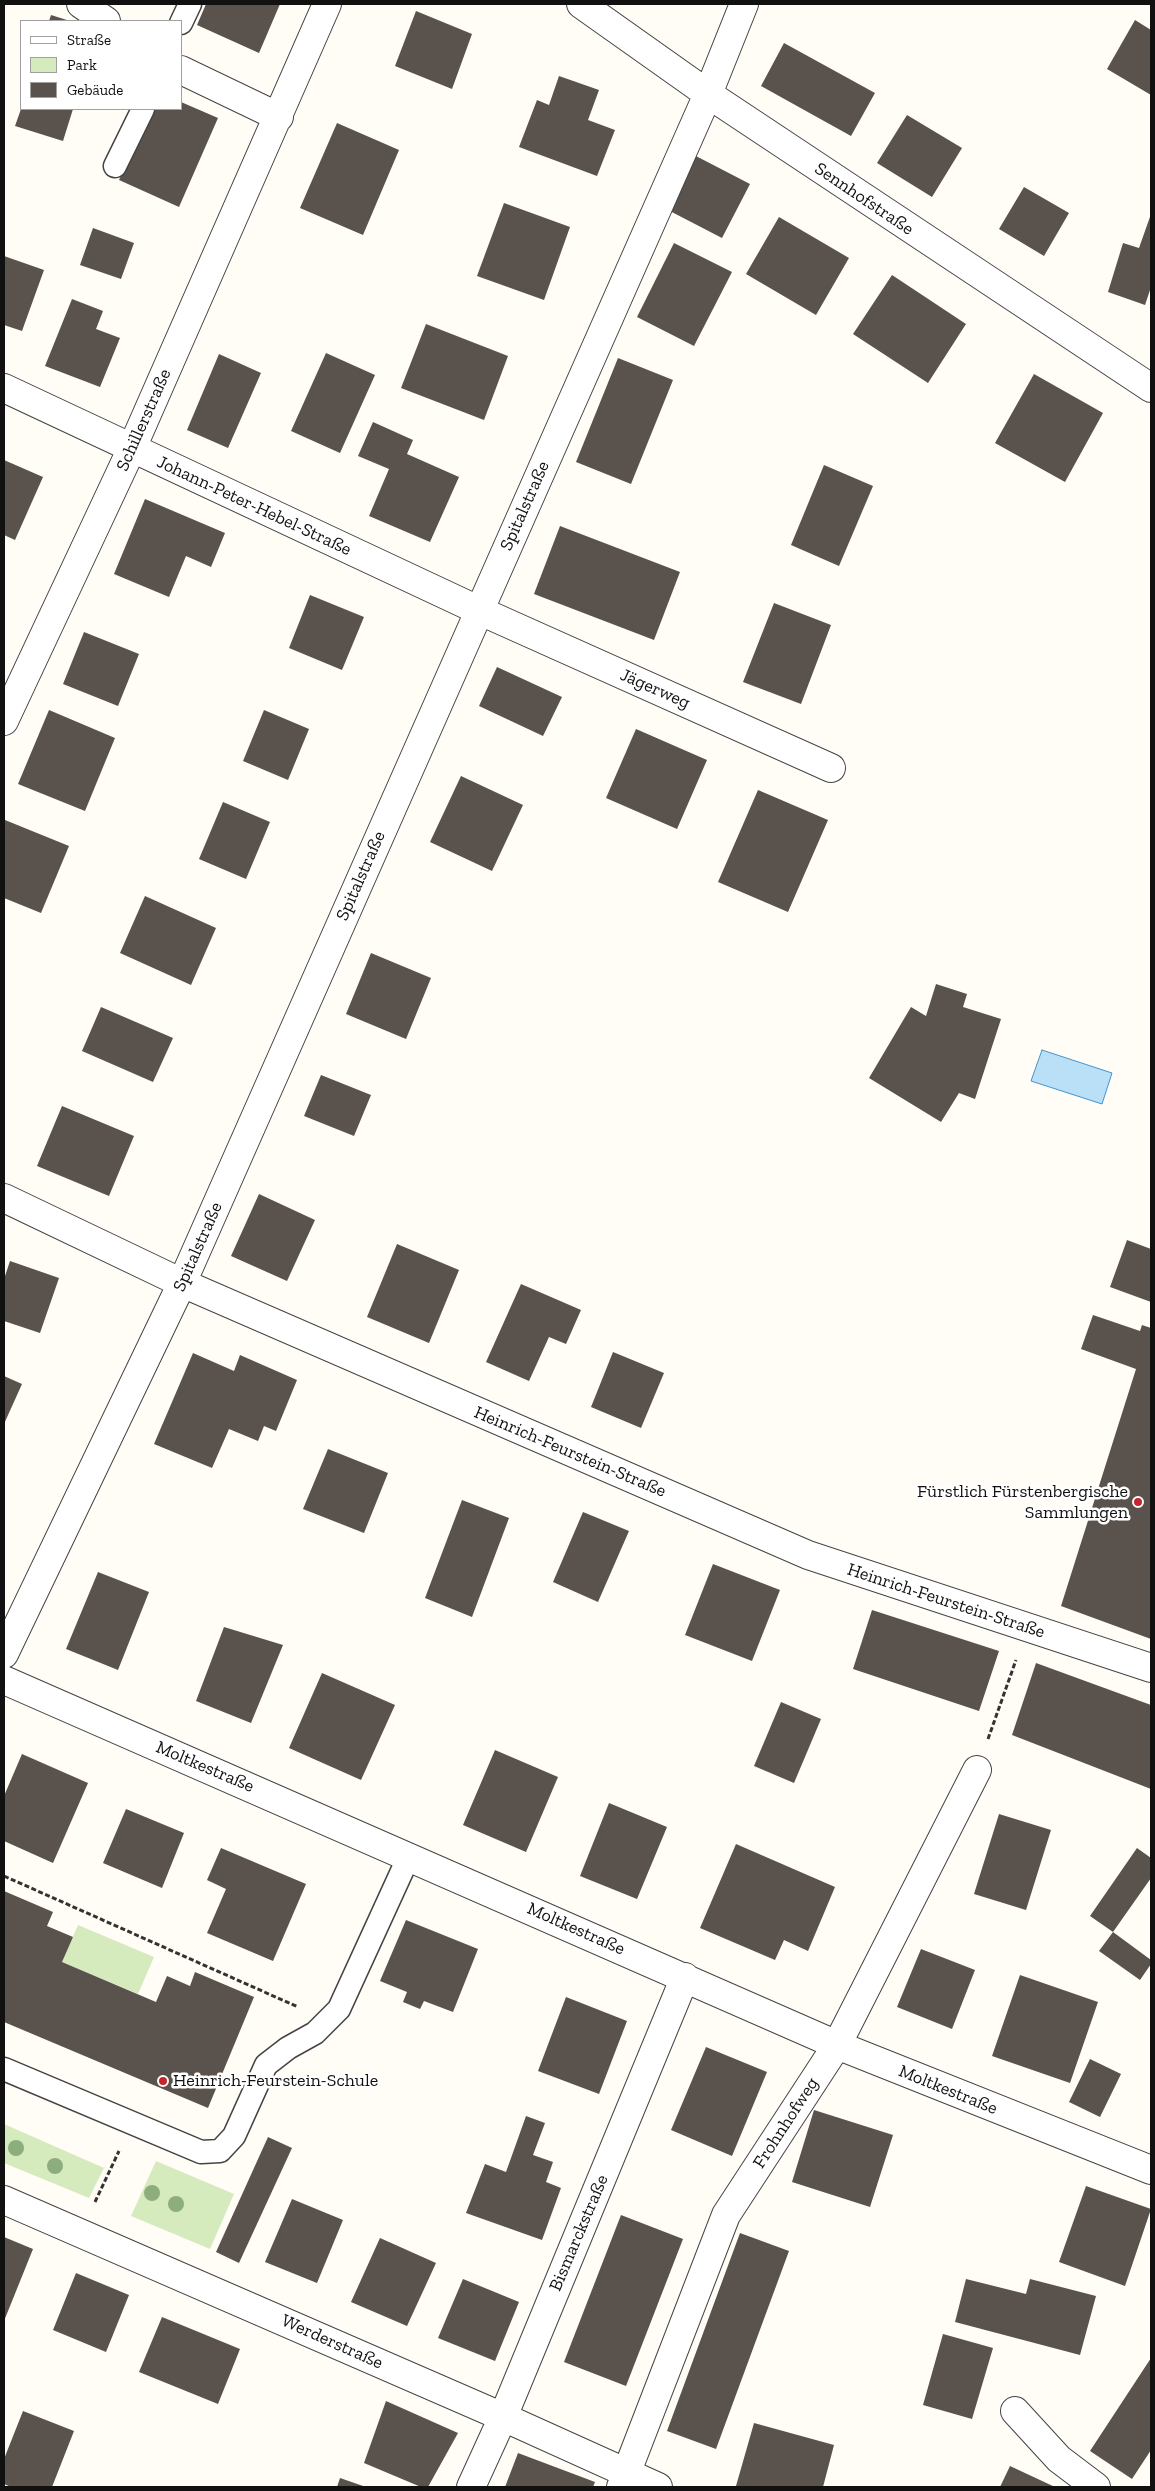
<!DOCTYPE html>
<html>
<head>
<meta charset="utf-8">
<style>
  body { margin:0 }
  #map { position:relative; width:1155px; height:2491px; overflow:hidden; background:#fffdf5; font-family:"Zilla Slab",serif }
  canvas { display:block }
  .frame { position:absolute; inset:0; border:5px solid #111; pointer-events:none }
  .legend { position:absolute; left:20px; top:20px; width:162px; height:90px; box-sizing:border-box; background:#fff; border:1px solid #a0a0a0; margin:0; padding:6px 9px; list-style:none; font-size:15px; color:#111 }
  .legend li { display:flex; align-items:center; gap:10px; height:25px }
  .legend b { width:25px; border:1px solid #a0a0a0 }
</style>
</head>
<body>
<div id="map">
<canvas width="1155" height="2491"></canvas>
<div class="frame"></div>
<ul class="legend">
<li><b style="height:6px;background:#fff"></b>Straße</li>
<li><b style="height:14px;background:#d5ebbd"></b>Park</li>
<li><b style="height:14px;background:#5a524d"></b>Gebäude</li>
</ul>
</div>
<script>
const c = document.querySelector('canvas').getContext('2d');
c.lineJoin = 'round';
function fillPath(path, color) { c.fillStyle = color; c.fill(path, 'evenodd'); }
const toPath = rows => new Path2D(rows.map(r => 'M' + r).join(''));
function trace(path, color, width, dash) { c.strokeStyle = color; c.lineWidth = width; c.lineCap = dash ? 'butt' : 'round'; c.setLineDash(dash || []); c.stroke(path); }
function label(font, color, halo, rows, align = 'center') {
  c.font = font + ' "Zilla Slab",serif'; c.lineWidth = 5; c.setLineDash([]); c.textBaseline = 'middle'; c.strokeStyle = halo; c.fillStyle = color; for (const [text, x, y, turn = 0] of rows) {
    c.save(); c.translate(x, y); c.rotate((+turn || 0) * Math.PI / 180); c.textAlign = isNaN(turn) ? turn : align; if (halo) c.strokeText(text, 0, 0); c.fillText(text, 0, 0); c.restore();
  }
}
const green = toPath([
  [78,1925,154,1957,138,1994,62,1962],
  [4,2124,104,2168,89,2198,4,2163],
  [156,2161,234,2194,210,2249,131,2216]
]);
const water = toPath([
  [1042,1050,1112,1073,1102,1104,1031,1081,1042,1050]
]);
const building = toPath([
  [206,4,280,4,259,53,197,25],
  [416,11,472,34,452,89,395,66],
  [51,15,70,21,49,21],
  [1135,20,1151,30,1151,95,1107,69],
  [784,43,875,93,851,136,761,86],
  [559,76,599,90,588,120,615,130,597,176,519,147,537,100,549,105],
  [181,102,218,118,179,207,119,180,151,109,181,109],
  [21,109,73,109,63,141,15,126],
  [907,115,962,148,932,197,877,163],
  [337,123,399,150,363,235,300,208],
  [694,155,750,184,722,238,666,209],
  [1024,187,1069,213,1044,256,999,229],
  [504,203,570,227,544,300,477,276],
  [1151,214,1151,287,1145,305,1108,292,1123,243,1139,248],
  [779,217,849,258,816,315,746,274],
  [93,228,134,243,121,279,80,265],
  [674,243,732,272,694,346,637,317],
  [4,256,44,270,22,331,4,325],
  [892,275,966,324,928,383,853,334],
  [72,299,103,311,96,329,120,338,100,387,45,366],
  [426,324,508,356,484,420,401,388],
  [326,353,375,375,340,453,291,431],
  [219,354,261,373,228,448,187,430],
  [618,358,673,380,631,484,576,462],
  [1034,374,1103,413,1065,482,995,443],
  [373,422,413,440,407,454,459,477,430,542,369,516,389,469,358,456],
  [4,460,43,477,15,540,4,535],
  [824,465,873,486,839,566,791,545],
  [145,499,225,533,211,567,186,556,169,597,114,574],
  [560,526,680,572,654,640,534,594],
  [310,595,364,617,342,670,289,648],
  [774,603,831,625,801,704,743,682],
  [84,632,139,654,118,706,63,684],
  [497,667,562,697,543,736,479,706],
  [49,710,115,738,85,811,18,784],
  [264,710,309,729,288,780,243,761],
  [636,729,707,760,677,829,606,798],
  [461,776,523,805,492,871,430,842],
  [758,790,828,820,788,912,718,882],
  [223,802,270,822,246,879,199,859],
  [5,820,69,846,41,913,4,898],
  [145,896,216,928,191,985,120,953],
  [371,953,431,978,406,1039,346,1014],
  [936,984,967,994,963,1007,1001,1019,975,1099,959,1093,941,1122,869,1078,911,1007,926,1016],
  [101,1007,173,1038,153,1082,82,1051],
  [321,1075,371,1095,354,1136,304,1116],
  [62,1106,134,1136,109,1196,37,1166],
  [259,1194,315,1220,287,1281,231,1256],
  [1127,1240,1151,1249,1151,1302,1110,1287],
  [397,1244,459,1270,429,1343,367,1317],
  [10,1261,59,1278,40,1333,4,1321,4,1279],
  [521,1284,581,1310,566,1344,549,1337,529,1381,486,1362],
  [1093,1315,1140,1331,1142,1325,1151,1328,1151,1639,1061,1606,1136,1369,1081,1349],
  [613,1352,664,1373,641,1428,591,1407],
  [193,1353,234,1371,240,1355,297,1380,276,1431,264,1426,258,1441,229,1429,212,1468,154,1444],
  [4,1376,22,1384,4,1424],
  [328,1449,388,1473,364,1533,303,1509],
  [462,1500,509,1518,472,1617,425,1598],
  [583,1512,629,1531,598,1602,553,1582],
  [713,1564,780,1590,752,1661,685,1635],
  [98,1572,149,1592,118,1670,66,1649],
  [872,1610,999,1651,979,1711,853,1669],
  [224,1627,283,1645,251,1723,196,1701],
  [1036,1663,1151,1705,1151,1789,1012,1735],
  [322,1673,395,1705,361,1780,289,1748],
  [781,1702,821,1719,794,1783,754,1766],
  [495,1750,558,1777,526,1852,463,1825],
  [22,1754,88,1783,53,1863,4,1841,4,1796],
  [609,1803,667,1827,637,1899,580,1876],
  [126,1809,184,1833,162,1888,103,1863],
  [999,1814,1051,1830,1026,1910,974,1894],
  [736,1844,835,1887,808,1951,784,1940,775,1960,700,1928],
  [221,1848,306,1884,273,1961,207,1933,226,1889,207,1880],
  [1137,1848,1151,1858,1151,1878,1113,1932,1090,1916],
  [4,1891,53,1912,47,1926,73,1937,62,1962,156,2002,167,1976,190,1986,195,1972,254,1997,208,2108,4,2022],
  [406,1920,478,1949,453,2012,424,2001,420,2009,403,2002,407,1992,380,1981],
  [1113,1932,1151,1960,1151,1964,1140,1980,1099,1951],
  [921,1949,975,1970,952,2029,897,2007],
  [1020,1975,1098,2002,1070,2083,992,2056],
  [566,1997,627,2021,599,2094,538,2071],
  [706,2047,767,2072,732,2156,671,2130],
  [1090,2059,1121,2074,1100,2117,1069,2102],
  [814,2110,893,2135,870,2207,792,2182],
  [526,2116,545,2123,533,2155,553,2162,546,2182,561,2188,542,2240,466,2213,485,2164,506,2172],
  [268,2137,292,2148,239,2263,216,2252],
  [1086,2186,1151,2209,1125,2286,1059,2262],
  [292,2199,343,2220,317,2283,265,2262],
  [621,2215,683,2239,626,2386,564,2362],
  [740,2233,789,2251,716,2449,667,2431],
  [4,2237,33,2249,4,2321],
  [380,2238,436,2263,407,2326,351,2302],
  [76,2273,129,2295,106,2352,53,2330],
  [463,2279,519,2302,495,2361,438,2338],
  [966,2279,1026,2294,1030,2279,1096,2296,1080,2355,955,2322],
  [162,2317,240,2349,218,2404,139,2372],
  [943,2334,993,2348,972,2419,923,2405],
  [1151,2358,1151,2450,1132,2479,1090,2451],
  [386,2401,458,2433,428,2487,421,2487,364,2463],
  [23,2411,74,2431,52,2487,11,2487,4,2484,4,2459],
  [754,2423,834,2445,823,2487,736,2486],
  [518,2453,595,2482,593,2487,505,2487],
  [1010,2466,1055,2487,1000,2487],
  [340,2478,366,2487,337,2487]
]);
const path = toPath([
  [988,1739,1016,1660],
  [4,1876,298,2007],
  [95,2202,119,2151]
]);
const lane = toPath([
  [181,23,190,4],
  [115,166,143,109],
  [4,2069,201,2152,220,2151,234,2136,266,2065,288,2048,315,2033,339,2009,409,1856]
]);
const street = toPath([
  [81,4,106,21],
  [581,4,708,94,1151,388],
  [181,70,279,117],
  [4,388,478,610,831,768],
  [4,721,132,448,327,4],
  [4,1198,182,1283,808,1555,1151,1668],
  [4,1654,182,1283,708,94,744,4],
  [4,1680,837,2045,1151,2170],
  [4,2200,503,2417,658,2487],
  [1015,2411,1059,2459,1096,2487],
  [471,2487,503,2417,685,1977],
  [621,2487,726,2215,837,2045,977,1770]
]);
const trees = [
  [16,2148],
  [55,2166],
  [152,2193],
  [176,2204]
];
const markers = [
  [1138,1502,5,"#c4262e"],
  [163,2081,5,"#c4262e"]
];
const streetNames = [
  ["Sennhofstraße",864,199,34],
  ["Schillerstraße",144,420,-66],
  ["Johann-Peter-Hebel-Straße",254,506,25],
  ["Spitalstraße",525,506,-66],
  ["Jägerweg",655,689,24],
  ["Spitalstraße",361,876,-66],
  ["Spitalstraße",198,1247,-66],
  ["Heinrich-Feurstein-Straße",570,1452,23],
  ["Heinrich-Feurstein-Straße",946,1601,18],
  ["Moltkestraße",205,1767,23],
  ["Moltkestraße",576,1929,24],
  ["Moltkestraße",948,2090,22],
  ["Frohnhofweg",786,2123,-57],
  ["Bismarckstraße",579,2233,-67],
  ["Werderstraße",332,2342,24]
];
const poiNames = [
  ["Fürstlich Fürstenbergische",1128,1492],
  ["Sammlungen",1128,1513],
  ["Heinrich-Feurstein-Schule",173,2081,"left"]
];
fillPath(green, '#d5ebbd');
fillPath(water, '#b9e0f7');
trace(water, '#3f96cf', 1);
fillPath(building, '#5a524d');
trace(lane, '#444', 25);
trace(street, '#444', 30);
trace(path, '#333', 3, [5, 2.5]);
trace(lane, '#fff', 22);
trace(street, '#fff', 28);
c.fillStyle = '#8dad7f';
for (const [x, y] of trees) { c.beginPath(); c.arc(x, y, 8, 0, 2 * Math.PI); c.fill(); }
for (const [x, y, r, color] of markers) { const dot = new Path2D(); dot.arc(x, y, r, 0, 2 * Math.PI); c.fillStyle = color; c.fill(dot); trace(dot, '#fff', 2); }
label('18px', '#111', '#fff', streetNames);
label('18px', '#111', '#fff', poiNames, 'right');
</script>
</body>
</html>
